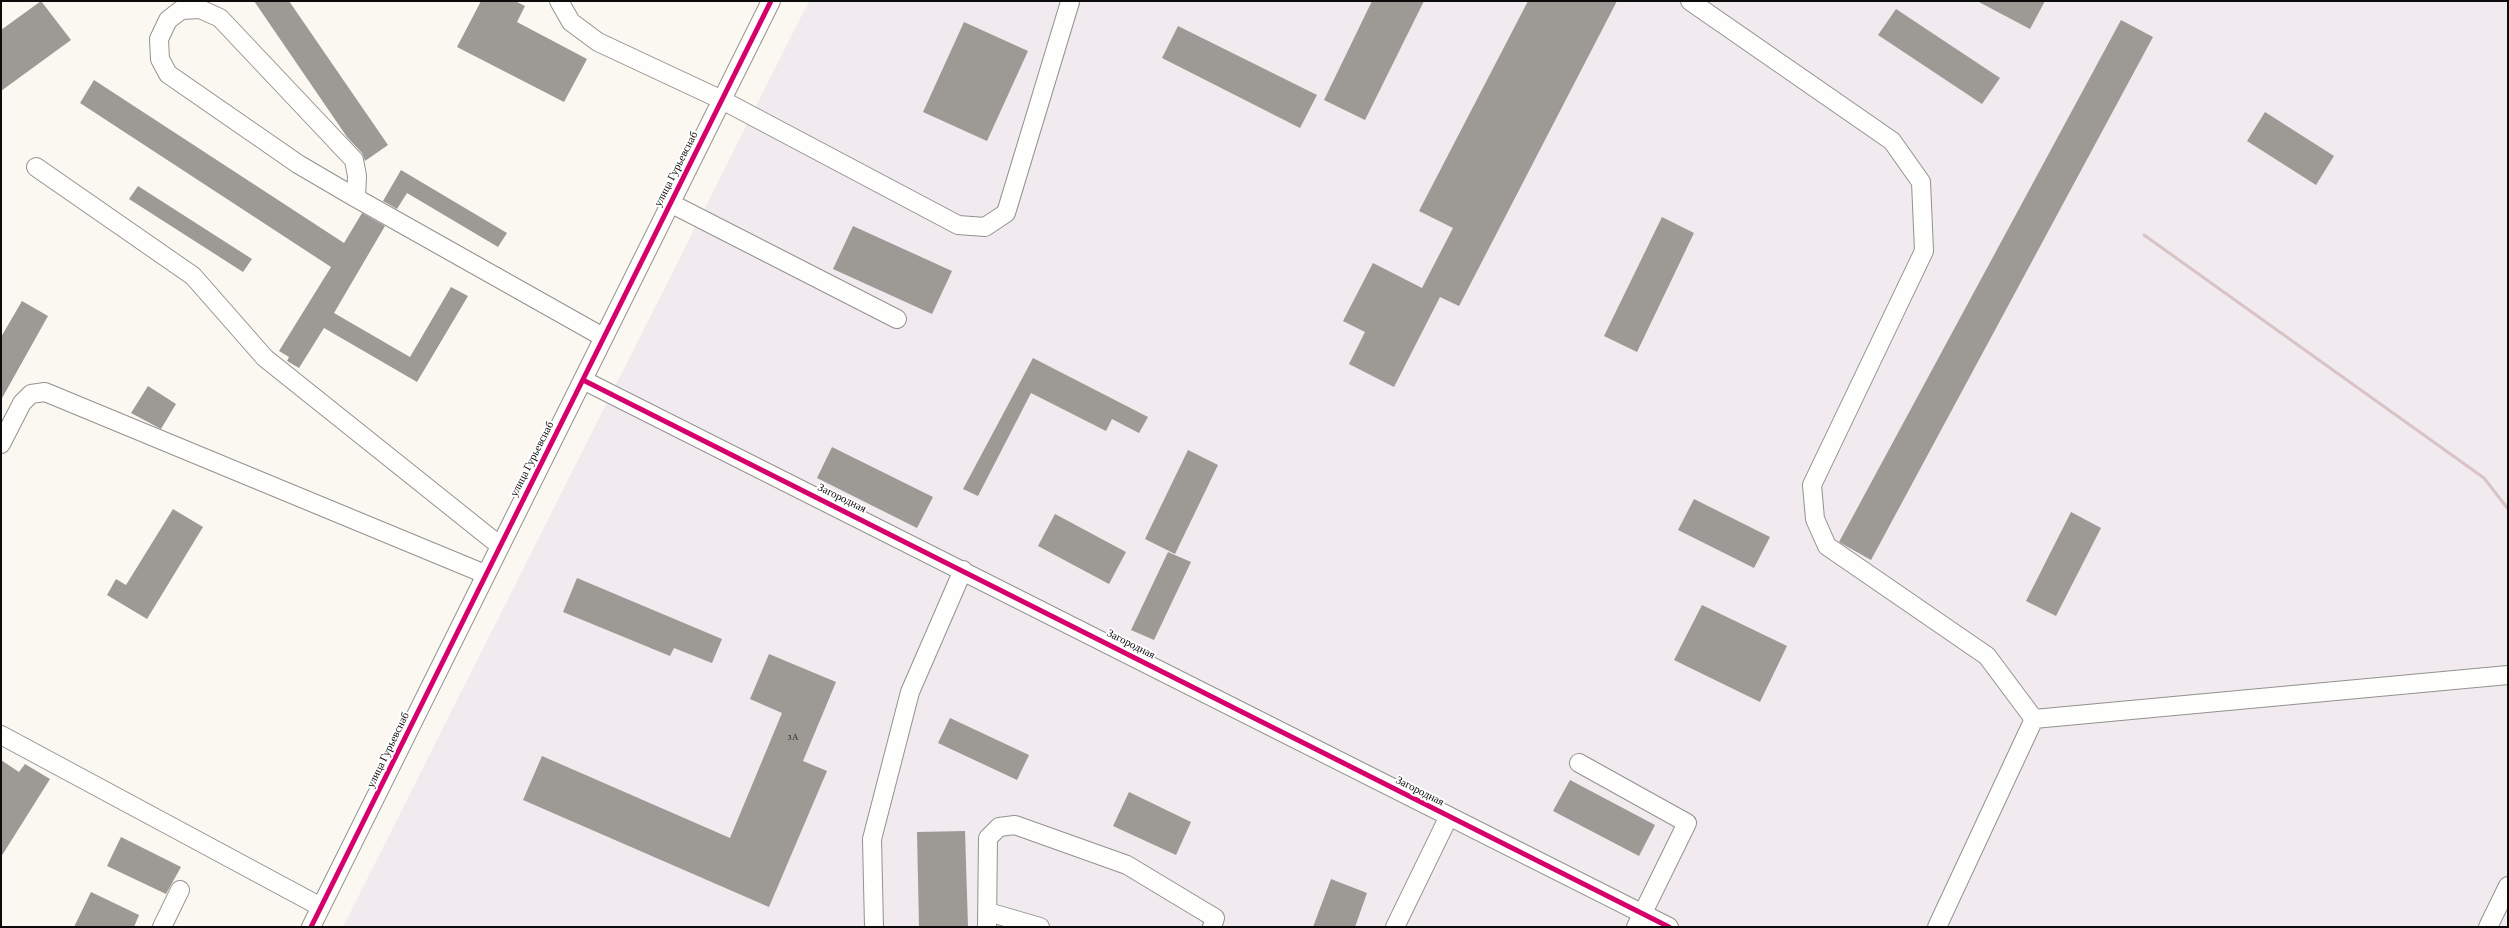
<!DOCTYPE html>
<html>
<head>
<meta charset="utf-8">
<style>
  body { margin:0 }
  #map { position:relative; width:2509px; height:928px; overflow:hidden; background:#faf8f0; font-family:"Crimson Pro",serif }
  canvas { display:block }
  .frame { position:absolute; inset:0; border:2px solid #0c0c0c; pointer-events:none }
</style>
</head>
<body>
<div id="map">
<canvas width="2509" height="928"></canvas>
<div class="frame"></div>
</div>
<script>
const c = document.querySelector('canvas').getContext('2d');
c.lineJoin = 'round';
function fillPath(path, color) { c.fillStyle = color; c.fill(path, 'evenodd'); }
const toPath = rows => new Path2D(rows.map(r => 'M' + r).join(''));
function trace(path, color, width, dash) { c.strokeStyle = color; c.lineWidth = width; c.lineCap = dash ? 'butt' : 'round'; c.setLineDash(dash || []); c.stroke(path); }
function label(font, color, halo, rows, align = 'center') {
  c.font = font + ' "Crimson Pro",serif'; c.lineWidth = 4; c.setLineDash([]); c.textBaseline = 'middle'; c.strokeStyle = halo; c.fillStyle = color; for (const [text, x, y, turn = 0] of rows) {
    c.save(); c.translate(x, y); c.rotate((+turn || 0) * Math.PI / 180); c.textAlign = isNaN(turn) ? turn : align; if (halo) c.strokeText(text, 0, 0); c.fillText(text, 0, 0); c.restore();
  }
}
const industrial = toPath([
  [809,1,2508,1,2508,927,343,927]
]);
const building = toPath([
  [41,1,71,40,1,91,1,30],
  [254,1,289,1,388,145,365,161,362,153,347,137],
  [481,1,515,1,525,6,517,22,587,59,564,102,457,47],
  [1372,1,1424,1,1365,120,1324,100],
  [1528,1,1617,1,1459,306,1440,297,1394,387,1349,364,1365,332,1343,321,1373,263,1422,288,1453,228,1419,211],
  [1977,1,2045,1,2030,29],
  [1896,9,2000,78,1982,104,1878,35],
  [2121,20,2153,37,1871,560,1839,542],
  [964,22,1028,51,987,141,923,112],
  [1178,26,1317,95,1300,128,1162,58],
  [94,80,344,243,362,213,385,226,334,313,410,357,451,287,468,296,417,382,324,328,299,368,287,361,289,357,279,351,331,267,80,103],
  [2265,112,2334,156,2316,185,2247,141],
  [401,170,507,233,498,247,407,193,397,209,383,201],
  [138,186,252,259,243,272,129,199],
  [1662,217,1694,233,1637,352,1604,336],
  [853,226,952,271,932,314,833,269],
  [22,301,48,316,1,400,1,337],
  [1033,358,1148,417,1139,433,1112,419,1106,431,1031,393,978,496,963,489],
  [148,386,176,404,161,429,131,413],
  [832,447,933,497,917,528,817,478],
  [1188,450,1218,465,1175,554,1145,539],
  [1694,499,1770,537,1754,568,1678,530],
  [173,509,203,527,147,619,107,595,116,579,126,585],
  [2071,512,2101,528,2056,616,2026,601],
  [1055,514,1126,552,1109,584,1038,546],
  [1168,552,1191,562,1154,640,1131,630],
  [577,578,722,639,712,663,674,648,670,656,563,612],
  [1702,605,1787,646,1760,702,1674,660],
  [769,654,836,682,803,761,827,771,769,907,523,800,542,756,730,838,782,713,750,699],
  [950,718,1029,755,1017,780,938,743],
  [1,760,19,772,25,764,50,779,1,857],
  [1570,780,1655,825,1639,856,1553,811],
  [1129,792,1191,822,1176,855,1113,826],
  [965,831,968,927,919,927,917,832],
  [121,837,181,867,166,894,107,866],
  [1331,879,1367,893,1355,927,1313,927],
  [91,892,139,915,134,927,74,927]
]);
const minor = toPath([
  [559,1,571,22,598,42,722,100,958,225,985,227,1006,213,1070,2],
  [1690,1,1892,141,1921,182,1924,251,1812,485,1815,519,1827,546,1987,656,2034,719,1937,927],
  [36,167,193,276,265,358,499,545],
  [356,198,298,164,168,74,160,59,159,39,168,20,181,10,200,9,220,18,354,160,357,176,356,198,603,337],
  [670,203,897,319],
  [583,380,1669,927],
  [1,444,22,403,31,394,45,392,485,574],
  [2034,719,2508,675],
  [1,735,321,907],
  [1579,763,1687,823,1636,927],
  [988,912,1040,927],
  [162,927,180,890],
  [311,927,771,1],
  [874,927,872,839,910,692,963,570],
  [987,927,988,838,999,827,1015,825,1127,865,1215,918,1212,927],
  [1395,927,1449,816],
  [2488,927,2508,886]
]);
const rail = toPath([
  [2144,235,2484,478,2508,509]
]);
const cycleway = toPath([
  [583,380,1669,927],
  [311,927,771,1]
]);
const numberNames = [
  ["3А",793,737]
];
const streetNames = [
  ["улица Гурьевснаб",676,169,-63],
  ["улица Гурьевснаб",532,459,-63],
  ["Загородная",842,498,26],
  ["Загородная",1131,644,27],
  ["улица Гурьевснаб",388,750,-64],
  ["Загородная",1420,791,27]
];
fillPath(industrial, '#f1eaee');
fillPath(building, '#9d9a96');
trace(minor, '#93928f', 20);
trace(minor, '#fefefd', 18);
trace(rail, '#d8c3c5', 3);
trace(cycleway, '#d6006c', 5);
label('9px', '#30302e', null, numberNames);
label('11px', '#0c0c0c', '#fff', streetNames);
</script>
</body>
</html>
